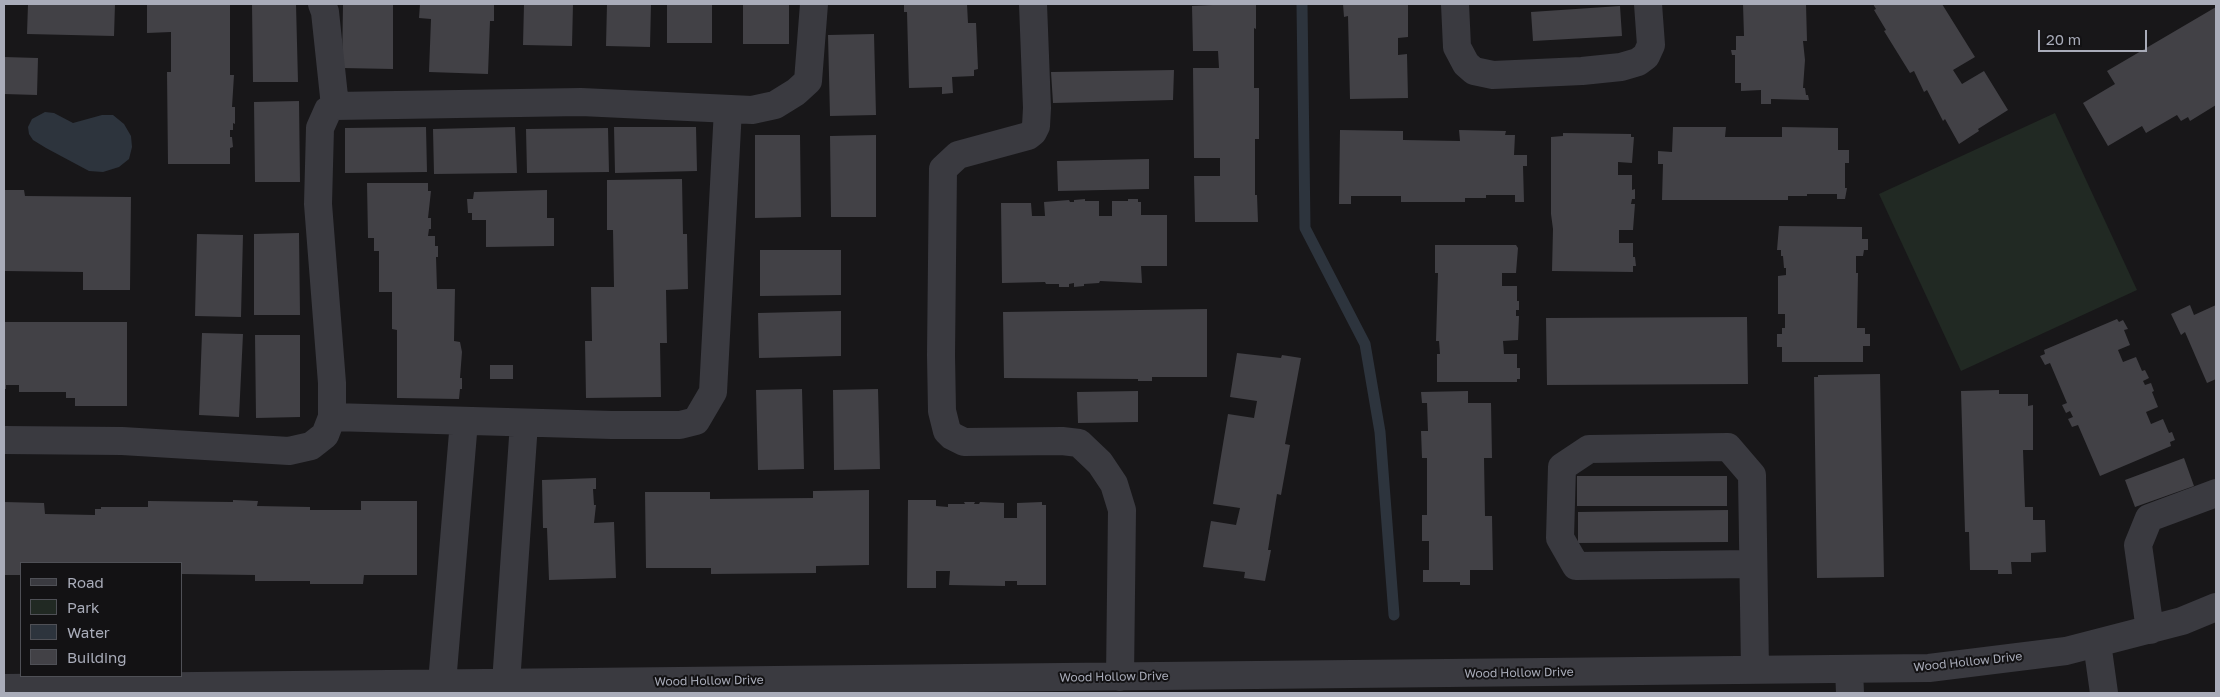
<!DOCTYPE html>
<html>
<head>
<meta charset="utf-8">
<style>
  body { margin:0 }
  #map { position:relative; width:2220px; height:697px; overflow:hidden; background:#181719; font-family:"Golos Text",sans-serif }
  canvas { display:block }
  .frame { position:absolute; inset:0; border:5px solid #a9acb9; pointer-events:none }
  .legend { position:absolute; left:20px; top:562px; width:162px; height:115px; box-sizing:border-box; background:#131214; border:1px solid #4f5056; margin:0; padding:6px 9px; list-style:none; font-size:15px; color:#a9acb9 }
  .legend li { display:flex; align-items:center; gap:10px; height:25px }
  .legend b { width:25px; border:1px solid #4f5056 }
  .scale { position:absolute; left:2038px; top:30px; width:109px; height:22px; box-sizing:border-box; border:2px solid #a9acb9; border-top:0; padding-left:6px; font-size:15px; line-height:18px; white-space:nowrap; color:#a9acb9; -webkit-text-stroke:4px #131214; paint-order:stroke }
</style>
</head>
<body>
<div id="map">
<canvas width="2220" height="697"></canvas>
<div class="frame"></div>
<ul class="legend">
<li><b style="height:6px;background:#3a3a40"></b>Road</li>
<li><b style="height:14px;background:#212923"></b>Park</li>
<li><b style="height:14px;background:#2d343d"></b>Water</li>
<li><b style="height:14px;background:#424146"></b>Building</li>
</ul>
<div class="scale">20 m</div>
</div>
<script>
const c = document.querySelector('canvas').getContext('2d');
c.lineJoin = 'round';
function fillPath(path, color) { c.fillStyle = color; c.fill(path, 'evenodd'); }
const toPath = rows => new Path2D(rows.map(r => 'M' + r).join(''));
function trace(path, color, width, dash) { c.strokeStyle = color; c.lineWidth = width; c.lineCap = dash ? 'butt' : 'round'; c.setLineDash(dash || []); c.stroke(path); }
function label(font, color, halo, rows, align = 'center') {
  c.font = font + ' "Golos Text",sans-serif'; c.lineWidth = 4; c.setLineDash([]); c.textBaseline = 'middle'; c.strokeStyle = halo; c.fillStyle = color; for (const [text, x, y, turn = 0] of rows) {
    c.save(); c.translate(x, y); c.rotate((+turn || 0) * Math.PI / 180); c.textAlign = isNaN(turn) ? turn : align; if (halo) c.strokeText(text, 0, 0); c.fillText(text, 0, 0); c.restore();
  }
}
const green = toPath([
  [2055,113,2137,290,1961,371,1879,194]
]);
const water = toPath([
  [45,112,54,113,73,123,102,115,113,115,124,124,131,136,132,147,129,159,119,167,103,172,89,171,46,148,33,140,29,134,28,127,32,119]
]);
const stream = toPath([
  [1302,4,1305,228,1365,344,1380,432,1394,615]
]);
const building = toPath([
  [28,4,115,4,114,36,27,34],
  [147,4,230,4,230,75,234,75,232,107,235,107,235,124,233,123,233,130,230,130,230,137,232,137,233,147,230,148,230,164,168,164,167,72,171,72,171,32,147,33],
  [252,4,296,4,298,82,253,82],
  [343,4,393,4,393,69,342,68],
  [420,4,494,4,494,21,490,21,488,74,429,72,431,19,419,18],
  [524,4,573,4,572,46,523,45],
  [607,4,651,4,650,47,606,46],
  [667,4,712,4,712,43,667,43],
  [743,4,789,4,789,44,743,44],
  [904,4,967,4,968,23,976,23,978,69,974,70,974,76,952,77,953,93,942,94,942,87,909,88,907,12,904,12],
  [1233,4,1256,4,1256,29,1254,28,1254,88,1259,88,1259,139,1255,139,1255,195,1257,195,1258,222,1195,222,1194,176,1220,176,1220,158,1194,158,1193,68,1219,68,1218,51,1193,51,1192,6],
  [1343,4,1408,4,1408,37,1398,38,1398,55,1407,54,1408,98,1350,99,1348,16,1344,17],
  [1743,4,1806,4,1807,41,1803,41,1805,60,1803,88,1805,88,1806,95,1808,95,1809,100,1771,99,1771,104,1761,104,1761,90,1741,91,1741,83,1735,83,1735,55,1732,55,1731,50,1736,50,1736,36,1744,36],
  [1873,4,1942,4,1975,57,1953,70,1962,84,1984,71,2008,110,1978,129,1979,131,1959,144,1945,119,1943,121,1927,90,1924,92,1914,71,1910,73,1884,31,1886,30,1874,10,1876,9],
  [1620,6,1622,36,1533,41,1531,12],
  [2216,7,2216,105,2190,121,2188,117,2181,121,2177,115,2146,133,2142,126,2108,146,2083,103,2115,84,2107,71],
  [874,34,876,115,830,116,828,35],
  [4,57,38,58,37,95,4,94],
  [1174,70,1173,100,1053,103,1051,72],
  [299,101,300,182,255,182,254,102],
  [426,127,427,172,345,173,345,128],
  [515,127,517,173,434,174,433,129],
  [614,127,696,127,697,171,615,173],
  [1673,127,1726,127,1725,137,1782,137,1782,127,1838,128,1838,150,1849,150,1849,163,1845,163,1845,188,1847,188,1845,199,1837,199,1837,194,1807,194,1807,196,1788,196,1788,200,1662,200,1663,164,1658,164,1658,151,1672,152],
  [608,128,609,172,527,173,526,129],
  [1340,130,1403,131,1403,140,1460,141,1459,130,1506,131,1505,135,1515,135,1514,155,1527,155,1527,166,1523,166,1524,202,1515,202,1515,195,1486,195,1486,198,1465,198,1465,202,1401,202,1401,196,1351,196,1351,204,1339,204],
  [1563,133,1631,134,1631,137,1634,137,1632,163,1618,162,1618,175,1632,175,1632,190,1635,189,1635,199,1632,199,1631,204,1635,204,1633,230,1619,230,1619,243,1633,243,1633,257,1635,257,1636,266,1633,266,1633,272,1552,271,1553,229,1551,214,1551,137,1563,136],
  [755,135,800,135,801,217,755,218],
  [876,135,876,217,831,217,830,136],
  [1149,159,1149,189,1058,191,1057,161],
  [682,179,683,234,687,234,688,289,666,290,667,343,660,343,661,397,586,398,585,341,592,341,591,287,614,287,613,230,607,230,607,180],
  [367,183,428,183,428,191,431,191,428,218,431,218,431,229,429,229,428,236,435,236,435,246,438,246,438,257,436,257,437,289,455,289,454,341,460,342,462,352,460,378,462,378,462,389,460,389,459,399,397,398,397,330,392,329,392,292,379,292,379,251,374,251,374,238,368,238],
  [4,190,24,190,25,196,131,197,130,290,83,290,83,272,4,271],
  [547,190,547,218,554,218,554,246,486,247,486,220,472,220,472,213,468,213,467,199,473,199,474,192],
  [1085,199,1085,201,1099,201,1099,216,1112,216,1112,201,1128,201,1128,199,1138,199,1138,202,1141,202,1141,215,1167,215,1167,266,1141,266,1142,283,1100,281,1099,283,1084,284,1084,286,1074,287,1074,283,1069,284,1069,287,1059,287,1059,284,1046,284,1045,282,1002,283,1001,203,1031,203,1032,216,1045,216,1044,202,1069,200,1070,202,1074,202,1074,200],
  [1779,226,1862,227,1862,239,1868,239,1868,250,1864,250,1863,256,1856,256,1856,273,1858,273,1857,328,1865,328,1865,334,1870,334,1870,346,1863,346,1863,362,1782,362,1782,347,1777,347,1777,334,1782,334,1782,328,1785,328,1785,314,1778,314,1778,276,1786,275,1786,268,1784,268,1783,256,1781,256,1781,250,1777,250],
  [299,233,300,315,254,315,254,234],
  [197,234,243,235,241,317,195,316],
  [1435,245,1516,245,1518,248,1516,273,1502,273,1502,286,1517,286,1517,301,1519,301,1519,310,1516,310,1516,316,1519,316,1518,340,1503,341,1504,354,1517,354,1517,368,1520,368,1520,379,1517,379,1517,382,1437,382,1437,354,1440,354,1439,341,1436,341,1438,273,1435,273],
  [760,250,841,250,841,295,760,296],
  [2190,305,2194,315,2216,305,2216,379,2207,383,2185,332,2181,335,2171,314],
  [1207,309,1207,377,1152,377,1152,381,1138,381,1138,379,1004,378,1003,312],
  [841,311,841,356,759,358,758,313],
  [1747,317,1748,384,1547,385,1546,318],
  [2117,319,2119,322,2123,320,2128,329,2124,330,2130,345,2118,350,2123,362,2136,357,2142,371,2145,370,2149,378,2143,381,2145,385,2151,383,2154,391,2152,392,2158,407,2146,412,2151,424,2163,419,2169,433,2172,432,2175,440,2170,442,2171,446,2100,476,2078,425,2072,427,2068,419,2073,417,2070,411,2066,413,2062,405,2067,403,2050,363,2045,365,2040,356,2045,354,2044,350],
  [4,322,127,322,127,406,75,406,75,398,66,398,66,392,19,392,19,385,6,385,6,389,4,389],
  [202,333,243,334,239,417,199,415],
  [255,335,300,335,300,417,256,418],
  [1237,353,1281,358,1282,355,1301,358,1285,444,1290,445,1281,495,1277,494,1268,550,1271,550,1265,581,1244,578,1245,572,1203,567,1211,521,1236,525,1240,508,1213,504,1228,414,1254,418,1257,401,1230,397],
  [490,365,513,365,513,379,490,379],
  [1880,374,1884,577,1817,578,1814,377,1818,377,1818,375],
  [802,389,804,469,758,470,756,390],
  [878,389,880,469,834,470,833,390],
  [1999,390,1999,394,2028,394,2028,406,2033,405,2033,450,2023,450,2025,507,2033,507,2033,520,2045,520,2046,552,2031,553,2031,562,2011,562,2012,574,1998,574,1998,570,1970,570,1969,532,1965,532,1961,391],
  [1138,391,1138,422,1078,423,1077,392],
  [1468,391,1468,403,1491,403,1492,458,1484,458,1485,516,1492,516,1493,570,1470,570,1470,585,1460,585,1460,582,1423,582,1423,570,1429,570,1429,541,1422,541,1422,515,1427,515,1427,458,1422,458,1421,431,1428,431,1427,403,1422,403,1421,392],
  [2184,458,2194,486,2135,507,2125,480],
  [1577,476,1727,476,1727,506,1577,506],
  [596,478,596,489,593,489,594,505,596,505,594,523,614,522,616,578,549,580,547,528,543,528,542,480],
  [869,490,869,565,816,566,816,573,711,574,711,568,646,568,645,492,710,492,710,499,813,498,813,491],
  [233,500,258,501,257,506,310,507,310,510,361,510,361,501,417,501,417,575,364,575,363,584,310,584,310,581,255,581,255,575,181,574,181,563,21,563,21,575,4,575,4,502,44,503,45,514,95,515,95,509,101,509,101,507,148,507,148,501,233,502],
  [908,500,936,500,936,506,948,507,948,504,965,504,964,502,975,502,974,504,979,504,980,502,1004,503,1004,518,1017,518,1017,503,1042,502,1042,505,1046,505,1046,585,1017,585,1017,581,1005,581,1005,586,949,585,950,571,936,571,936,588,907,588],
  [1728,510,1728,542,1578,543,1578,512]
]);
const minor = toPath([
  [322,4,325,12,335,106],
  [1033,4,1037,108,1036,126,1033,132,1028,136,958,155,943,169,941,355,942,411,947,431,952,436,964,442,1062,441,1079,443,1100,463,1114,484,1122,510,1120,677],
  [1455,4,1457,47,1466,64,1474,71,1493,75,1582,71,1621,67,1638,62,1646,56,1651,45,1648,4],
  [332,417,612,425,680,425,696,421,713,392,728,109],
  [4,440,122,441,289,451,311,446,325,435,332,417,332,383,318,204,320,128,328,110,335,106,581,102,752,110,775,105,796,92,808,81,814,4],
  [1753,564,1576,566,1560,538,1562,467,1589,449,1728,447,1752,475,1755,670],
  [2150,630,2138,545,2149,518,2216,493],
  [2097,643,2104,693],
  [1849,669,1850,693],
  [442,683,464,421],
  [506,683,524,423],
  [4,688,1929,668,2066,651,2182,621,2216,607]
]);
const streetNames = [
  ["Wood Hollow Drive",1968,662,-6],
  ["Wood Hollow Drive",1519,673,-1],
  ["Wood Hollow Drive",1114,677,-1],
  ["Wood Hollow Drive",709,681,-1]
];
fillPath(green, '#212923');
fillPath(water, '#2d343d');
trace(stream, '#2d343d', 11);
fillPath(building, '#424146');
trace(minor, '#3a3a40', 28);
label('12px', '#a9acb9', '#131214', streetNames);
</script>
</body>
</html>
